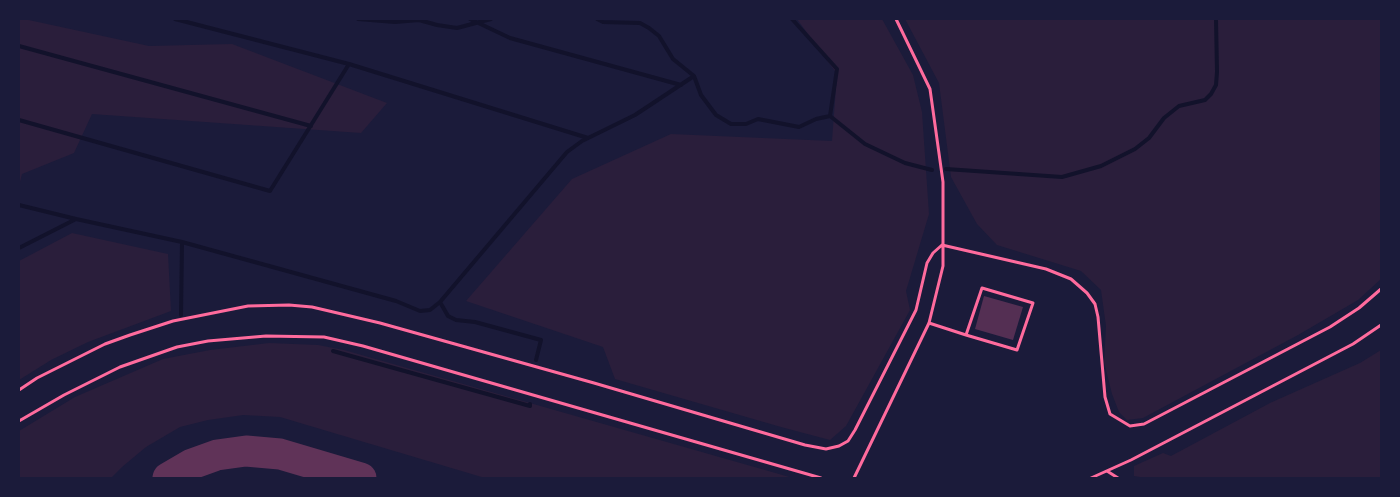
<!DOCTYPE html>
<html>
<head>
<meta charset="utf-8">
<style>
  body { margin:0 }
  #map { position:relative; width:1400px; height:497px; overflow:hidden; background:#1b1b3a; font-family:"Source Sans 3",sans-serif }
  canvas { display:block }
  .frame { position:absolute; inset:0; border:20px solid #1b1b3a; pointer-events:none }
</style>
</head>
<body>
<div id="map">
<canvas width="1400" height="497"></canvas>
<div class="frame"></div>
</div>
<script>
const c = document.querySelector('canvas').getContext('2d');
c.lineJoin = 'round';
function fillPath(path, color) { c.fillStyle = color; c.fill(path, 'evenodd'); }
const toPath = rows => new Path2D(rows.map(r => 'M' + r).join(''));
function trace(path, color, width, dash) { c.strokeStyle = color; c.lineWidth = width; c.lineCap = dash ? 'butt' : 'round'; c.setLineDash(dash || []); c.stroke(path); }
const green = toPath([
  [19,19,24,19,149,46,232,44,387,103,361,133,92,114,74,153,22,174,19,186],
  [797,19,882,19,913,75,922,112,929,214,906,291,910,310,846,426,830,440,781,427,615,379,603,347,466,301,572,179,671,134,832,141,837,74],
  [905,19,1381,19,1381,279,1358,300,1298,335,1143,418,1127,420,1119,412,1112,394,1104,362,1106,326,1101,290,1081,271,997,245,977,224,951,177,939,83],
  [72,233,168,254,171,311,88,342,51,360,19,380,19,261],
  [269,343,318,345,344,350,793,478,485,478,280,417,243,415,208,420,180,427,146,447,122,467,111,478,19,478,19,431,75,397,163,359,210,350],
  [1381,350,1381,478,1146,478,1134,476,1134,466,1163,453,1171,456,1270,403,1360,363]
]);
const stream = toPath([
  [175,19,349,64],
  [358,19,395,22,419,20,437,25,457,28,491,19],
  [470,19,510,38,681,85],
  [597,19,603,22,640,23,649,28,659,36,673,59,694,76,701,95,716,115,731,124,746,124,758,119,799,127,816,119,830,116,865,144,905,163,932,170],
  [792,19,837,69,830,116],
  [19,46,311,126],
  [19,120,270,191,349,64,588,138],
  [946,169,1062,177,1101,166,1135,149,1149,138,1164,118,1179,106,1205,100,1211,94,1216,85,1217,72,1216,19],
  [19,205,76,219],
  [19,248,76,219,182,242,396,301,420,311,430,310,440,302,567,152,582,141,635,115,694,76],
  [440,302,448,316,456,320,475,322,541,340,536,360],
  [181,315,182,242],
  [333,351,530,406,530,404]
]);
const taxiway = toPath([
  [168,478,192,464,217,455,246,451,280,454,361,478]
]);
const building = toPath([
  [984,296,1023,307,1013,340,975,329]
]);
const service = toPath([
  [942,245,1046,269,1071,279,1087,293,1095,304,1098,317,1105,397,1110,414,1130,426,1144,424,1330,327,1359,308,1381,289],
  [929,323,966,335,1017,350,1033,303,982,288,966,335],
  [19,390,37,378,105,344,130,335,173,321,248,306,289,305,312,307,380,323,594,383,805,445,826,449,839,446,848,441,855,430,916,310,927,263,933,253,942,245],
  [19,421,64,395,120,367,177,347,208,341,266,336,324,337,363,346,821,478],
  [1107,471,1118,478],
  [854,478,929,323,943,266,943,182,930,89,896,19],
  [1091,478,1131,460,1353,344,1381,325]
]);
fillPath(green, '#2a1e3b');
trace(stream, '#12122b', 4);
trace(taxiway, '#603358', 31);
fillPath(building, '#542f53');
trace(service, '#ff6b9d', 3);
</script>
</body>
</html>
